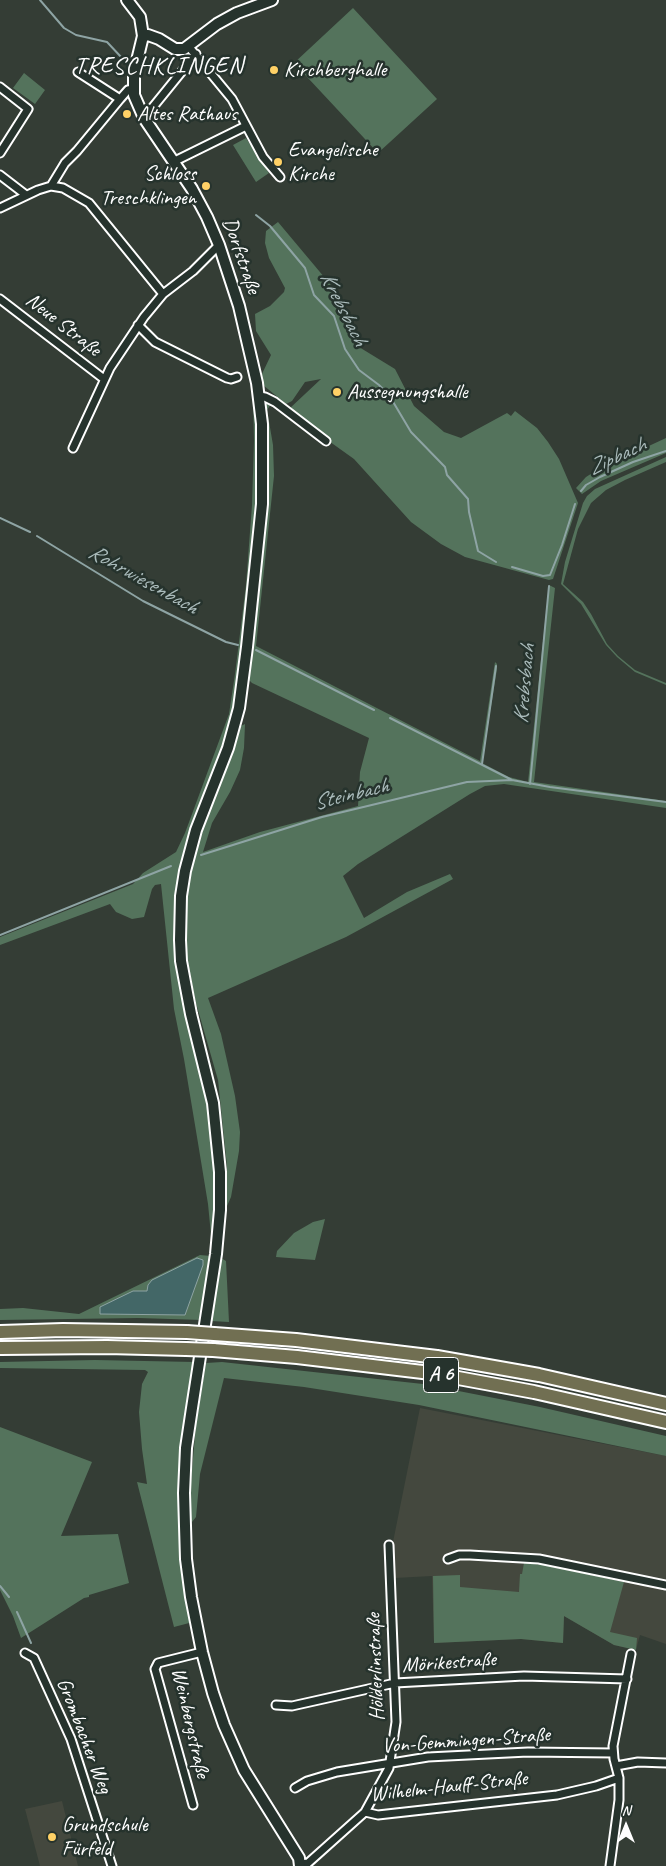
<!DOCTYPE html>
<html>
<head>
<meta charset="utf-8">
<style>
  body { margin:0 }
  #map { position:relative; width:666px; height:1866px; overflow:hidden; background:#343d35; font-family:Caveat,sans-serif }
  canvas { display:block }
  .north { position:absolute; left:601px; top:1801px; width:50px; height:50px; -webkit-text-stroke:4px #26332d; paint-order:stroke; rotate:0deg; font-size:14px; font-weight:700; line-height:20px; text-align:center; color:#fff }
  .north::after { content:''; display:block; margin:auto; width:18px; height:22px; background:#fff; clip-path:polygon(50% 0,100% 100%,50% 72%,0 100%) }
</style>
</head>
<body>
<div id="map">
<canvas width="666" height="1866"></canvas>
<div class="north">N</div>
</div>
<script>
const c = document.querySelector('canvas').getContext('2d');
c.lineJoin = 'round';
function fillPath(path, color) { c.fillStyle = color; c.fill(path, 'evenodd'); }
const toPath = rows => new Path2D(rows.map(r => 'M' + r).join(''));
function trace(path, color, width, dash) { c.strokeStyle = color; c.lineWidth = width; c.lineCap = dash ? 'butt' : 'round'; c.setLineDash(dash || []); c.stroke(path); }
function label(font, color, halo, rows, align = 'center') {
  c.font = font + ' Caveat,sans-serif'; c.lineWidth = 5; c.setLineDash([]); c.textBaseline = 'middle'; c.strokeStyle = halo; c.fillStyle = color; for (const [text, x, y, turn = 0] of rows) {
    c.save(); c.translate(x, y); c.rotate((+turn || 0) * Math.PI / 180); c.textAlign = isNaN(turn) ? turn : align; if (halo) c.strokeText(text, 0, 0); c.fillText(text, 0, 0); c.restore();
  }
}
const built = toPath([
  [420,1408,666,1456,666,1644,640,1635,636,1650,614,1645,564,1616,563,1643,521,1639,434,1643,432,1576,395,1578,393,1551,393,1542],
  [62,1801,78,1866,40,1866,25,1809]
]);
const green = toPath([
  [353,8,437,99,378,153,294,63],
  [24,73,45,90,35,104,13,88],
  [246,138,269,173,256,182,233,145],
  [278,222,335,290,346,325,359,347,395,369,414,406,444,432,461,438,507,413,511,416,515,411,537,428,548,442,559,459,578,503,553,579,549,580,465,557,441,544,411,522,354,459,326,439,289,409,321,379,305,382,292,401,286,404,263,385,261,376,271,355,256,331,255,314,270,306,284,292,285,288,269,258,265,243,266,231],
  [255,391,260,515,231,734,197,822,179,934,207,1082,218,1187,212,1245,208,1204,198,1143,184,1059,174,1009,161,884,155,885,152,889,144,917,132,919,116,912,110,904,0,945,0,937,133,884,143,873,176,852,185,833,229,714,235,674,246,585,252,505,254,441,253,396],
  [269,402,271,404,267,410,273,445,274,476,256,646,480,761,495,662,497,664,497,669,482,763,509,777,528,782,549,585,555,588,534,782,666,801,666,808,504,784,485,786,470,794,358,864,343,876,364,918,407,892,450,874,453,879,346,937,208,998,221,1034,235,1096,240,1132,239,1151,231,1197,227,1206,222,1245,221,1244,227,1166,218,1080,196,1003,187,959,186,903,189,877,201,828,241,726,245,724,244,748,240,770,230,792,212,823,203,852,260,832,358,806,360,772,369,738,252,683,248,679,260,574,268,489,268,440,265,404],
  [666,438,666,453,601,481,582,494,576,488,586,477,597,470],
  [666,457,666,462,625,480,606,490,591,503,578,529,563,584,583,602,591,614,607,644,618,656,635,670,666,683,666,685,635,672,617,657,606,645,581,604,561,584,565,562,583,503,587,496,595,489],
  [325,1219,315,1260,276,1257,277,1251,294,1233,313,1222],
  [200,1255,211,1256,202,1320,138,1318,0,1320,0,1309,23,1308,79,1314],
  [221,1258,226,1261,229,1322,211,1321],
  [95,1360,195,1362,184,1430,193,1622,174,1627,137,1482,147,1484,142,1449,139,1412,142,1384,148,1372,145,1370,0,1368,0,1362],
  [222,1362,423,1384,540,1407,666,1436,666,1456,419,1405,304,1387,224,1378,200,1474,196,1517,192,1522,190,1517,190,1493,196,1424,206,1363],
  [0,1427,92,1462,61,1536,118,1534,129,1583,89,1595,89,1597,84,1598,21,1638,13,1616,0,1590],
  [524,1563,544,1565,624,1582,610,1632,637,1638,636,1650,614,1645,564,1616,563,1643,521,1639,434,1643,433,1576,460,1575,460,1587,519,1592,520,1574,522,1574]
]);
const water = toPath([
  [197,1258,203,1260,203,1265,185,1315,100,1314,100,1307,133,1291,147,1291,148,1285,152,1280,197,1258]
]);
const stream = toPath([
  [40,0,64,28,76,35,107,42,122,58],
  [256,215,270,226,305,268,314,295,334,316,345,349,359,370,379,385,389,395,411,432,445,467,447,475,468,499,469,512,478,551,496,562],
  [581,491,586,485,600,477,633,462,666,451],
  [0,518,30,532],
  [37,536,143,601,226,642,238,645],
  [512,567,543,576,550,575,562,545,575,504],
  [256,650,374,710],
  [390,718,512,780,550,787,666,802],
  [482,764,496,666],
  [530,784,549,586],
  [201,855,322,817,467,782,512,780],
  [0,935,171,866],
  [0,1586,9,1597],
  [17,1612,31,1643]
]);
const street = toPath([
  [189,47,232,99,263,157,280,177],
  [78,72,120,99],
  [0,87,28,109,0,153],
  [144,118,196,54],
  [175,161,246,126],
  [0,175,26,195],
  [51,186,65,163,77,151,120,99,128,90,133,89],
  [0,208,38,190,51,186,63,188,89,203,163,294],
  [0,299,104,379],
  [138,325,155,342,227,378,231,379,237,377],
  [259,396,265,397,275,402,326,441],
  [73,448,110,368,144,317,163,294,193,271,219,245],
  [448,1559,459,1555,470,1555,539,1559,666,1585],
  [25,1653,34,1658,71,1739,112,1866],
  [276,1705,292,1706,395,1683,524,1676,627,1679],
  [616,1766,638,1762,666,1763],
  [295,1788,307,1781,337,1772,428,1757,528,1752,613,1753],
  [193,1805,155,1669,158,1663,202,1652],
  [365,1812,378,1815,557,1795,596,1786,619,1778],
  [301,1864,308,1863,365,1812,389,1768,396,1722,389,1545],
  [610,1866,619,1800,619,1778,614,1759,613,1746,631,1654]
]);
const secondary = toPath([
  [127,0,140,17,143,36,134,73,134,95,144,118,192,189,207,217,219,245,239,306,257,383,262,424,262,504,247,647,239,708,228,748,196,830,185,871,181,896,180,940,181,961,191,1014,213,1103,220,1172,220,1210,216,1254,192,1408,186,1448,184,1493,186,1559,191,1597,202,1652,213,1693,224,1725,244,1770,299,1858,300,1866],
  [143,36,148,35,159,39,175,49,184,49,217,24,237,13,272,0]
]);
const highway = toPath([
  [0,1332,63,1330,187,1332],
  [214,1334,296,1340,437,1357,539,1375,666,1404],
  [0,1348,107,1347,186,1349],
  [213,1350,297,1357,431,1373,534,1392,666,1422]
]);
const highwayBridge = toPath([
  [187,1332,214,1334],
  [186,1349,213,1350]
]);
const markers = [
  [274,70,5,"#ffd166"],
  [127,114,5,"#ffd166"],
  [278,162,5,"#ffd166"],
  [206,186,5,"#ffd166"],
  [337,392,5,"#ffd166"],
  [52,1837,5,"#ffd166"]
];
const shields = [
  [441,1375,35]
];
const shieldNames = [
  ["A 6",441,1375]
];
const poiNames = [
  ["Kirchberghalle",284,70],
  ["Altes Rathaus",137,114],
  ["Evangelische",288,150],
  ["Kirche",288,174],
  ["Schloss",196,174,"right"],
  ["Treschklingen",196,198,"right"],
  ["Aussegnungshalle",347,392],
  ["Grundschule",62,1825],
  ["Fürfeld",62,1849]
];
const streetNames = [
  ["Dorfstraße",241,256,71],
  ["Neue Straße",63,325,38],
  ["Mörikestraße",449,1663,-4],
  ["Hölderlinstraße",376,1667,-92],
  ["Weinbergstraße",190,1723,77],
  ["Grombacher Weg",84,1736,69],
  ["Von-Gemmingen-Straße",466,1741,-4],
  ["Wilhelm-Hauff-Straße",449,1787,-6]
];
const waterNames = [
  ["Krebsbach",343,309,63],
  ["Zipbach",617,457,-25],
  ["Rohrwiesenbach",143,580,29],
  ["Krebsbach",525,684,-85],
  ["Steinbach",351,795,-14]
];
const quarterNames = [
  ["TRESCHKLINGEN",159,67]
];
fillPath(built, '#44483e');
fillPath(green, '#54735c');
fillPath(water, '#436767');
trace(water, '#8ea4a4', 1);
trace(stream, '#8ea4a4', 2);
trace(street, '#fff', 11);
trace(secondary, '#fff', 14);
trace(highway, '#fff', 16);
trace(street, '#26332d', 7);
trace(secondary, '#26332d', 10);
trace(highway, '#716f52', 12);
trace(highwayBridge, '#fff', 16, []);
trace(highwayBridge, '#716f52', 12);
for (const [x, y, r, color] of markers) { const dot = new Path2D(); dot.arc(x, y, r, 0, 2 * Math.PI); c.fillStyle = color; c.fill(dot); trace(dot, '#26332d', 2); }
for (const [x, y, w] of shields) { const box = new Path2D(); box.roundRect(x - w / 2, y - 17.5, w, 35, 4); c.fillStyle = '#26332d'; c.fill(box); trace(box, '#fff', 1); }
label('bold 20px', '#fff', null, shieldNames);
label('21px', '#fff', '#26332d', poiNames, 'left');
label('21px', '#fff', '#26332d', streetNames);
label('italic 22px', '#abb', '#26332d', waterNames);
c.letterSpacing = '1px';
label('24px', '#fff', '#26332d', quarterNames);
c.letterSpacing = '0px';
</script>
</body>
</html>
